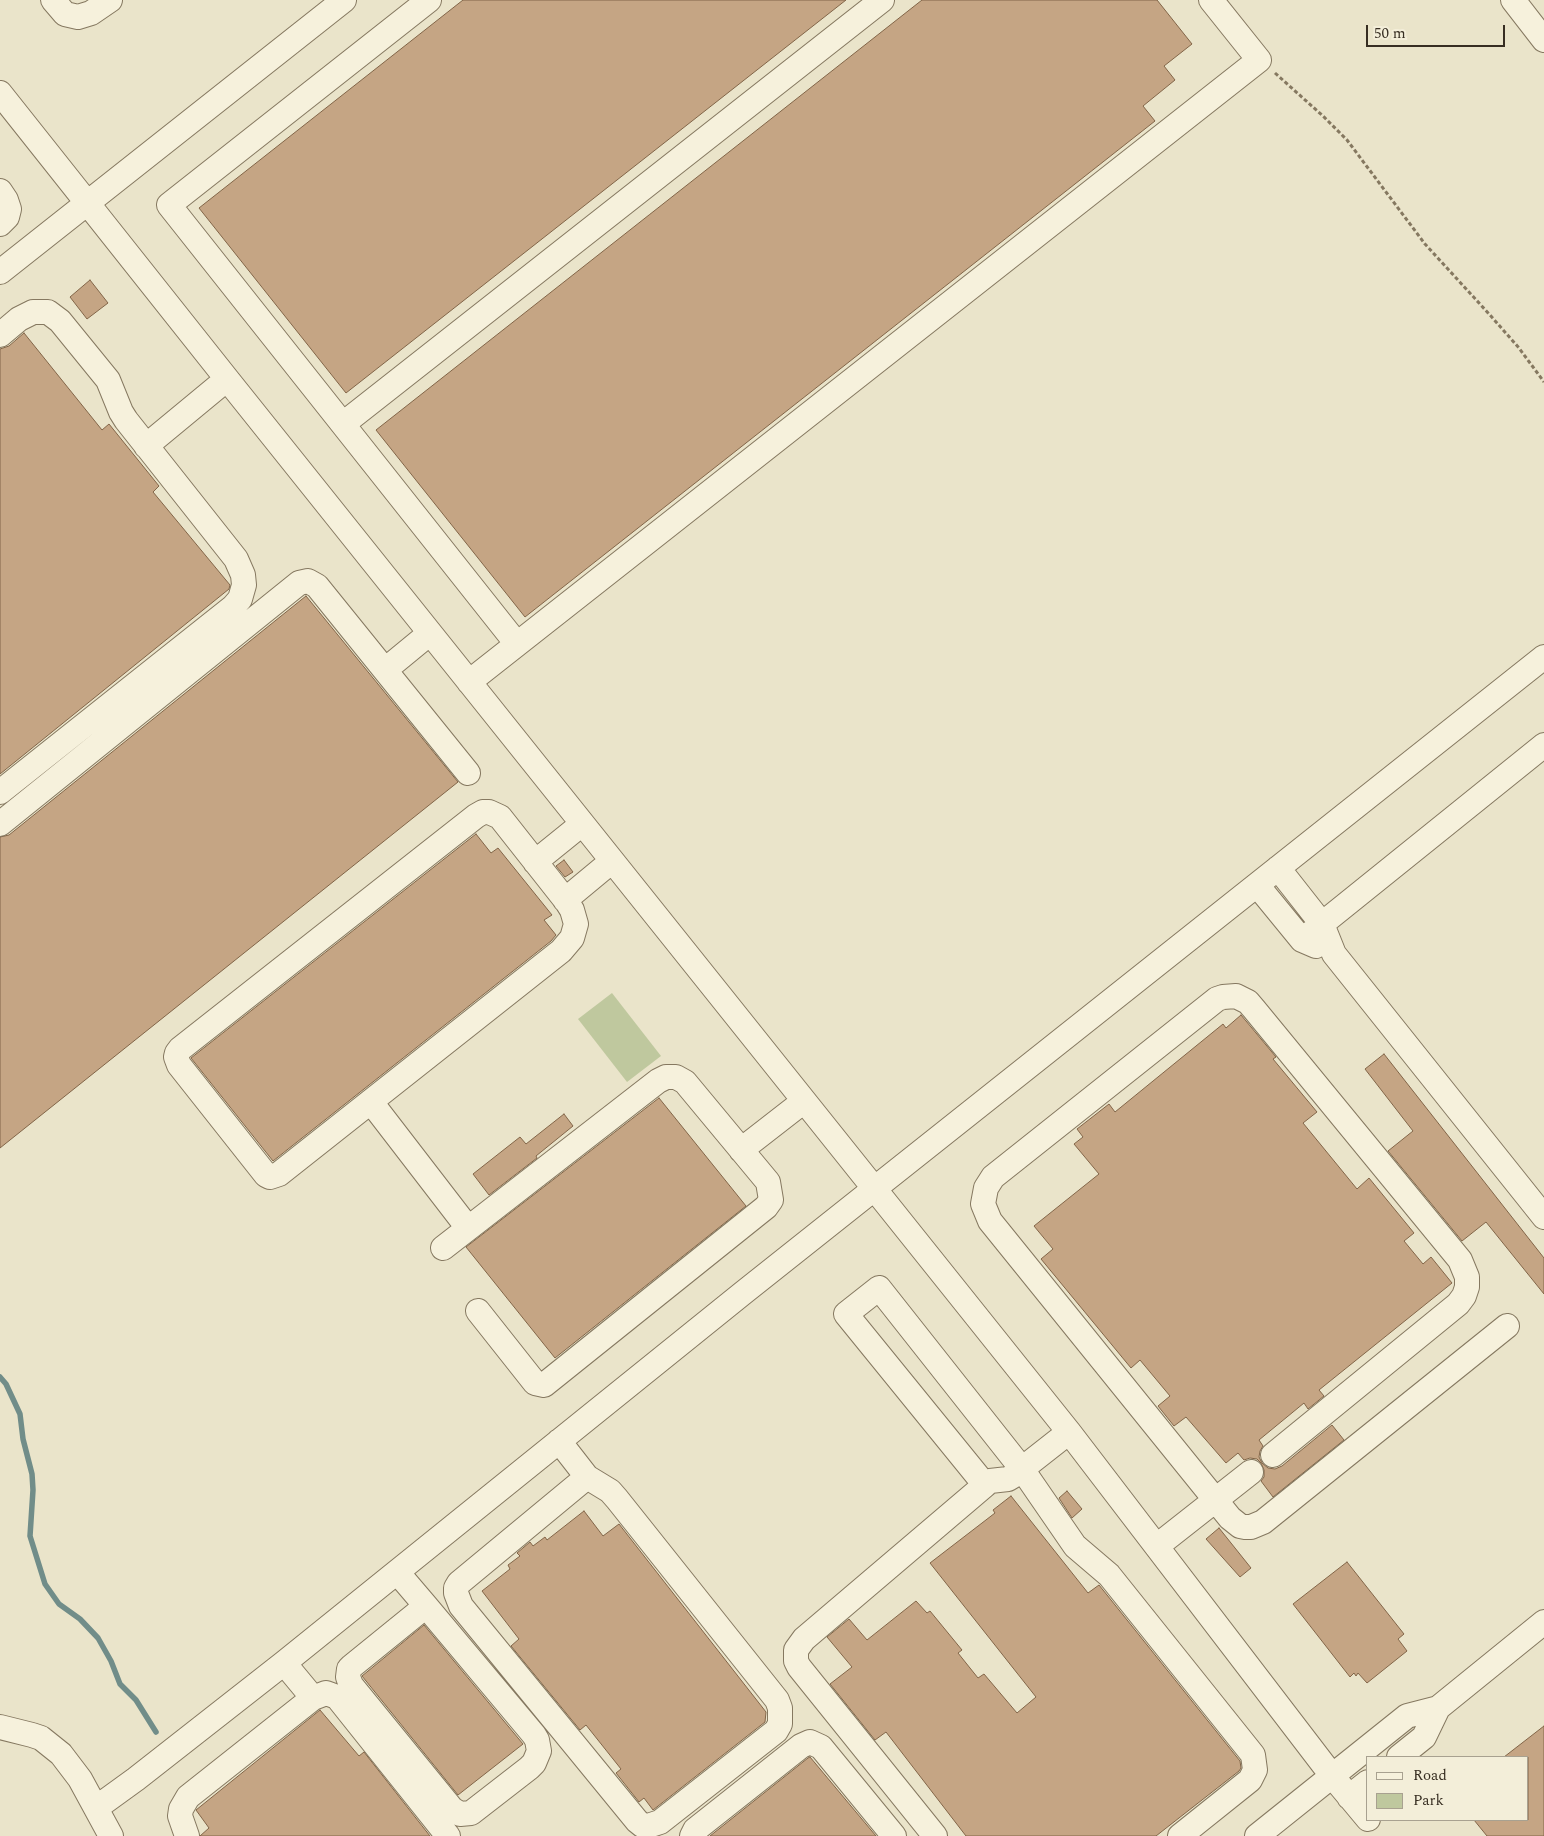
<!DOCTYPE html>
<html>
<head>
<meta charset="utf-8">
<style>
  body { margin:0 }
  #map { position:relative; width:1544px; height:1836px; overflow:hidden; background:#eae4ca; font-family:Spectral,serif }
  canvas { display:block }
  .legend { position:absolute; left:1366px; top:1756px; width:162px; height:65px; box-sizing:border-box; background:#f3eed9; border:1px solid #a8a190; margin:0; padding:6px 9px; list-style:none; font-size:15px; color:#372e22 }
  .legend li { display:flex; align-items:center; gap:10px; height:25px }
  .legend b { width:25px; border:1px solid #a8a190 }
  .scale { position:absolute; left:1366px; top:25px; width:139px; height:22px; box-sizing:border-box; border:2px solid #372e22; border-top:0; padding-left:6px; font-size:15px; line-height:18px; white-space:nowrap; color:#372e22; -webkit-text-stroke:4px #f3eed9; paint-order:stroke }
</style>
</head>
<body>
<div id="map">
<canvas width="1544" height="1836"></canvas>
<ul class="legend">
<li><b style="height:6px;background:#f6f1dc"></b>Road</li>
<li><b style="height:14px;background:#bfc89e"></b>Park</li>
</ul>
<div class="scale">50 m</div>
</div>
<script>
const c = document.querySelector('canvas').getContext('2d');
c.lineJoin = 'round';
function fillPath(path, color) { c.fillStyle = color; c.fill(path, 'evenodd'); }
const toPath = rows => new Path2D(rows.map(r => 'M' + r).join(''));
function trace(path, color, width, dash) { c.strokeStyle = color; c.lineWidth = width; c.lineCap = dash ? 'butt' : 'round'; c.setLineDash(dash || []); c.stroke(path); }
const green = toPath([
  [612,993,661,1056,627,1082,578,1019]
]);
const stream = toPath([
  [0,1377,6,1384,20,1414,23,1439,32,1474,33,1490,30,1536,45,1584,59,1604,80,1619,98,1638,111,1661,120,1684,136,1700,156,1732]
]);
const building = toPath([
  [463,0,846,0,346,393,199,208,463,0],
  [922,0,1157,0,1192,44,1164,66,1175,80,1143,106,1155,121,525,617,376,430,922,0],
  [90,280,108,303,87,319,70,297,90,280],
  [24,333,102,430,109,424,159,486,153,492,230,585,229,589,0,774,0,349,9,346,24,333],
  [306,596,458,782,0,1148,0,837,9,835,306,596],
  [476,834,491,853,498,848,552,915,544,920,556,935,551,941,273,1161,191,1058,476,834],
  [564,860,573,872,565,877,556,866,564,860],
  [1241,1015,1276,1057,1273,1059,1317,1112,1303,1123,1357,1189,1369,1178,1414,1233,1404,1241,1423,1264,1431,1257,1452,1283,1319,1390,1324,1396,1308,1409,1304,1403,1259,1440,1263,1446,1260,1451,1259,1457,1262,1463,1268,1468,1275,1469,1282,1466,1332,1425,1344,1440,1273,1497,1261,1481,1264,1477,1264,1470,1261,1463,1257,1459,1250,1458,1244,1460,1238,1453,1226,1463,1186,1417,1174,1426,1158,1406,1170,1396,1140,1360,1131,1368,1041,1259,1053,1249,1034,1226,1099,1174,1074,1144,1083,1137,1077,1129,1109,1104,1115,1112,1223,1024,1226,1028,1241,1015],
  [1384,1054,1544,1258,1544,1294,1486,1222,1462,1241,1388,1151,1413,1131,1365,1069,1384,1054],
  [659,1098,746,1206,555,1358,466,1247,659,1098],
  [564,1114,573,1126,536,1156,537,1158,489,1195,473,1174,520,1137,526,1144,564,1114],
  [1067,1491,1082,1509,1072,1518,1059,1498,1067,1491],
  [1011,1496,1088,1593,1099,1585,1240,1761,1241,1768,1239,1771,1156,1836,966,1836,886,1732,875,1740,830,1684,852,1667,827,1637,849,1619,867,1640,916,1601,927,1613,930,1611,962,1650,958,1653,978,1678,984,1674,1017,1713,1036,1697,930,1563,995,1513,993,1510,1011,1496],
  [584,1511,603,1536,619,1524,766,1712,765,1722,653,1810,644,1798,639,1802,616,1773,621,1769,586,1725,580,1730,511,1646,519,1639,482,1591,510,1569,508,1565,520,1556,517,1553,530,1542,533,1546,545,1537,547,1540,584,1511],
  [1219,1528,1251,1568,1240,1577,1206,1539,1219,1528],
  [1347,1562,1404,1634,1398,1639,1407,1651,1367,1683,1358,1673,1356,1676,1354,1673,1350,1677,1293,1604,1347,1562],
  [424,1625,523,1744,458,1795,362,1676,424,1625],
  [320,1710,359,1756,364,1752,430,1836,200,1836,209,1828,196,1810,320,1710],
  [1544,1726,1544,1836,1487,1836,1474,1820,1528,1820,1528,1757,1504,1757,1544,1726],
  [810,1757,876,1836,710,1836,808,1758,810,1757]
]);
const path = toPath([
  [1275,73,1323,116,1347,140,1425,244,1490,315,1519,348,1544,382]
]);
const minor = toPath([
  [53,0,65,14,78,17,91,13,110,0],
  [429,0,169,205,517,644],
  [1513,0,1544,40],
  [0,93,227,379,1069,1432,1333,1777,1368,1819],
  [0,191,6,200,9,209,7,217,0,224],
  [0,272,344,0],
  [0,335,19,319,33,312,48,312,60,321,108,380,121,412,126,420,236,559,243,575,244,585,240,599,233,607,0,792],
  [343,424,882,0],
  [146,446,227,379],
  [385,670,430,633],
  [469,682,1259,60,1211,0],
  [483,812,489,812,500,817,567,902,572,910,576,924,572,938,561,951,279,1174,270,1177,266,1175,179,1065,176,1057,177,1053,180,1049,476,816,483,812],
  [0,824,299,583,308,581,317,586,468,773],
  [535,862,582,824],
  [1278,868,1322,924,1334,954,1544,1217],
  [1257,885,1302,940,1316,946],
  [565,900,612,861],
  [1302,940,1544,745],
  [371,1102,468,1228],
  [741,1150,804,1101],
  [443,1248,658,1081,666,1077,676,1077,685,1082,768,1182,771,1200,766,1207,544,1385,535,1383,478,1311],
  [559,1441,587,1477,610,1491,617,1499,777,1700,780,1708,780,1724,776,1731,660,1822,648,1826,642,1825,637,1821,461,1606,456,1593,456,1588,459,1583,587,1477],
  [1273,1455,1458,1304,1464,1296,1467,1287,1467,1277,1460,1260,1254,1009,1248,1002,1236,996,1223,997,1217,999,993,1177,986,1188,983,1204,990,1221,1230,1518,1240,1526,1245,1527,1251,1527,1263,1522,1507,1326],
  [985,1485,846,1314,879,1288,1022,1469,1075,1546,1109,1575,1253,1755,1255,1770,1250,1780,1180,1836],
  [1157,1546,1251,1472],
  [397,1572,426,1606,534,1735,537,1740,539,1751,534,1763,529,1768,471,1813,460,1814,452,1809,351,1685,348,1677,349,1669,352,1666,426,1606],
  [284,1663,313,1698],
  [0,1727,32,1735,41,1738,61,1754,80,1779,111,1836],
  [1399,1757,1424,1737,1438,1708,1544,1622],
  [1349,1797,1368,1782],
  [96,1808,136,1779,284,1663,743,1293,1544,657],
  [187,1836,180,1816,181,1809,188,1797,313,1698,326,1693,337,1697,448,1836],
  [692,1836,695,1830,801,1746,810,1742,821,1747,894,1836],
  [935,1836,799,1667,796,1661,796,1650,804,1639,985,1485,990,1481,1008,1479,1013,1476,1069,1432],
  [1257,1836,1407,1716,1438,1708]
]);
fillPath(green, '#bfc89e');
trace(stream, '#718d89', 5.5);
fillPath(building, '#c5a584');
trace(building, '#826548', 1);
trace(minor, '#857860', 26);
trace(path, '#857860', 3, [4, 2.5]);
trace(minor, '#f6f1dc', 24);
</script>
</body>
</html>
